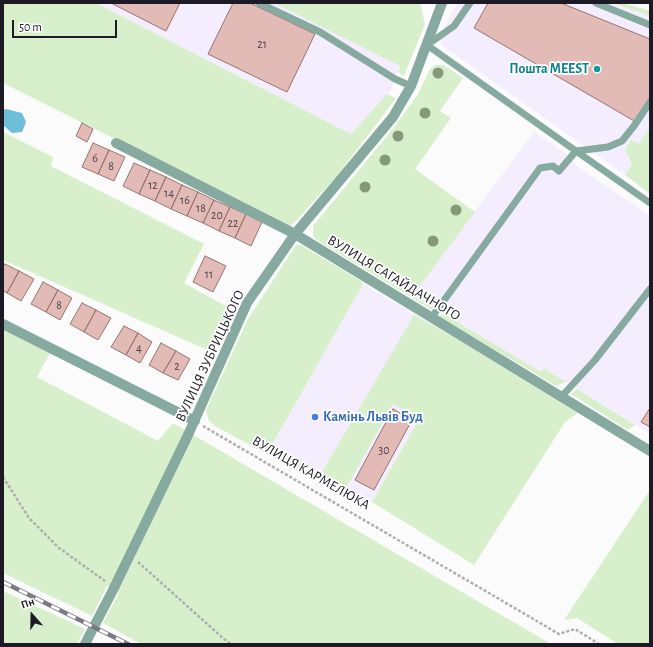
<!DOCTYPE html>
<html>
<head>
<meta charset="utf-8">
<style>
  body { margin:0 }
  #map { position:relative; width:653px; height:647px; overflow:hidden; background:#fbfbfb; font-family:"Alegreya Sans",sans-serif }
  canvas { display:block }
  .frame { position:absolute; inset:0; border:4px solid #1d1925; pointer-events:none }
  .north { position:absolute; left:12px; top:595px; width:40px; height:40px; -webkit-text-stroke:3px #fff; paint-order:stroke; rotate:340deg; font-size:11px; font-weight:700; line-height:16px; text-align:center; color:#1d1925 }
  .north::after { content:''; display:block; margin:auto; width:14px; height:18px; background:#1d1925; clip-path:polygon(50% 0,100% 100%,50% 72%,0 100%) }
  .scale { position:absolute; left:12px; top:20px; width:105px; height:18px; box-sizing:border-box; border:2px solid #1d1925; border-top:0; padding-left:5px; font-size:12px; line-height:14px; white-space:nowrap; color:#1d1925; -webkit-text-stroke:3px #fff; paint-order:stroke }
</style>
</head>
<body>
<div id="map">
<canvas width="653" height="647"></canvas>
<div class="frame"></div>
<div class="north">Пн</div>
<div class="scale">50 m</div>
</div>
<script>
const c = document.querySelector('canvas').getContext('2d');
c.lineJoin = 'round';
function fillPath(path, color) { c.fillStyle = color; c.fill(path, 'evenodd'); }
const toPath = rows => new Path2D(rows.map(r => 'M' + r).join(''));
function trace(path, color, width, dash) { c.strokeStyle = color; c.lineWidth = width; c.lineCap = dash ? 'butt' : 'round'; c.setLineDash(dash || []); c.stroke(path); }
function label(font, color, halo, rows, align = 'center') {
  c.font = font + ' "Alegreya Sans",sans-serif'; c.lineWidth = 3.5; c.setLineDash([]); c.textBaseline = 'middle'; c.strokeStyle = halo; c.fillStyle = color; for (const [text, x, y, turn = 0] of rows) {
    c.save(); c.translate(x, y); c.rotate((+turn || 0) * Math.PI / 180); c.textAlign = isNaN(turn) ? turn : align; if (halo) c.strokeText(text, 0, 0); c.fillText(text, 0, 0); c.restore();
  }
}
const built = toPath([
  [96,3,407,3,411,34,391,90,351,134],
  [457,3,612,3,650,16,650,127,625,175,440,44,447,23],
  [534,132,568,155,577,166,650,216,650,434,544,368,541,372,413,295],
  [363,284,462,342,372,502,271,448]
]);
const green = toPath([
  [3,3,96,3,351,134,387,94,396,98,337,176,296,221,289,226,3,83],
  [274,3,420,3,425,24,404,76,398,72,400,66],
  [612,3,622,3,644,9,650,11,650,16],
  [435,65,444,65,463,78,440,111,451,118,415,169,475,212,413,295,436,309,432,310,315,239,313,234,313,226,392,130,418,94,430,69],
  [650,127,650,194,625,175,632,163,625,150,631,140,639,144],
  [3,132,53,157,51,166,204,244,184,283,233,310,217,336,212,352,3,260],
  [296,245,301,245,361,281,363,284,271,447,302,464,299,470,292,468,215,426,209,421,206,410,248,319],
  [444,314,541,372,544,368,566,382,556,386,438,316],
  [414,315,462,342,578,413,565,422,474,565,372,502,419,419,393,404,346,488,341,494,322,484,320,480,321,474],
  [3,329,50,353,37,377,158,441,173,423,551,644,141,644,103,623,119,593,118,592,136,555,129,549,111,588,107,586,92,616,3,573],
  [577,389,635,425,628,430,571,394],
  [650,490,650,644,618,644,577,618,564,620],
  [3,591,85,629,77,644,3,644]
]);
const water = toPath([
  [6,109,22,113,26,122,22,132,12,133,3,125,3,110]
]);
const building = toPath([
  [111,3,180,3,166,31,111,3],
  [233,3,250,3,315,34,287,92,208,54,233,3],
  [488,3,561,3,650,39,650,99,636,122,474,28,488,3],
  [82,123,93,129,87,142,76,136,82,123],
  [93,143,109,150,98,174,82,167,93,143],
  [109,150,125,157,114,181,98,174,109,150],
  [134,163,150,170,139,194,123,186,134,163],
  [150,170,166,177,155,201,139,194,150,170],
  [166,177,182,185,171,209,155,201,166,177],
  [182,185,198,192,187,216,171,209,182,185],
  [198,192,214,200,203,223,187,216,198,192],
  [214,200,230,207,219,231,203,223,214,200],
  [230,207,246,214,235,238,219,231,230,207],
  [246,214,262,222,251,246,235,238,246,214],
  [205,256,226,266,213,292,193,282,205,256],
  [5,264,19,271,7,293,3,291,3,267,5,264],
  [19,271,34,279,21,301,7,293,19,271],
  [43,282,58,290,46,312,31,304,43,282],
  [58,290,72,298,60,320,46,312,58,290],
  [82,303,96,310,84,332,70,324,82,303],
  [96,310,111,318,98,340,84,332,96,310],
  [124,326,138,333,126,355,111,347,124,326],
  [138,333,152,342,140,363,126,355,138,333],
  [161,343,176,351,163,373,149,365,161,343],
  [176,351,190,359,178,380,163,373,176,351],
  [650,408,650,427,641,422,650,408],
  [393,409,412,420,374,490,355,480,393,409]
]);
const path = toPath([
  [203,426,559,634,575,629,599,644],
  [3,477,29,518,59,548,105,581],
  [138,562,224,639,231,644]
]);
const lane = toPath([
  [259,3,320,32,395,79,411,86],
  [470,3,454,26,427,45,576,151,608,147,622,141,634,126,650,102],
  [596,3,650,25],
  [432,317,540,168,553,166,559,171,576,151,650,203],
  [562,396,595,360,650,289]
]);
const street = toPath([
  [116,143,295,234,650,451],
  [3,324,195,421],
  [85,644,114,588,188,435,247,303,295,234,393,117,411,86,442,3]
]);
const rail = toPath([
  [3,582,128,644]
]);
const trees = [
  [438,73],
  [425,113],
  [398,136],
  [385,160],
  [365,187],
  [456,210],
  [433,241]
];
const markers = [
  [597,69,4,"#0f9aa8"],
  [315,417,4,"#3f7fe0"]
];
const numberNames = [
  ["21",262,44],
  ["6",95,158],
  ["8",111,166],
  ["12",153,185],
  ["14",169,193],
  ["16",185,200],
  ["18",201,208],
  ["20",217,215],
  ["22",233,223],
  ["11",209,274],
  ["8",59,305],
  ["4",139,348],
  ["2",177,366],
  ["30",384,450]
];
const cultureNames = [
  ["Пошта MEEST",589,69]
];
const streetNames = [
  ["ВУЛИЦЯ САГАЙДАЧНОГО",394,278,31],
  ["ВУЛИЦЯ ЗУБРИЦЬКОГО",210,356,-65],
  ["ВУЛИЦЯ КАРМЕЛЮКА",311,473,30]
];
const shopNames = [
  ["Камінь Львів Буд",323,417]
];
fillPath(built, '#f3edfd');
fillPath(green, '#d7f0cb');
fillPath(water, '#6cbed9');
fillPath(building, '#e3bbb6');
trace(building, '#98746f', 1);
trace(path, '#aeadb1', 2.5, [3, 2]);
trace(lane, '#86a9a0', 7);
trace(street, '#86a9a0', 10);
trace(rail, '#7c7980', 4.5);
trace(rail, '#fff', 3, [9]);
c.fillStyle = '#859978';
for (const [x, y] of trees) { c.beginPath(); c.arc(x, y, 5.5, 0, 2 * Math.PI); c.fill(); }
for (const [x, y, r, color] of markers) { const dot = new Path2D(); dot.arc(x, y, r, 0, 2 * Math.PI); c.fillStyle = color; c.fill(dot); trace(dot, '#fff', 1.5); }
label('12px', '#4e4249', null, numberNames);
label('bold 14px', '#0d838f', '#fff', cultureNames, 'right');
label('14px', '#1d1925', '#fff', streetNames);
label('bold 14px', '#366cbe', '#fff', shopNames, 'left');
</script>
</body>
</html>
